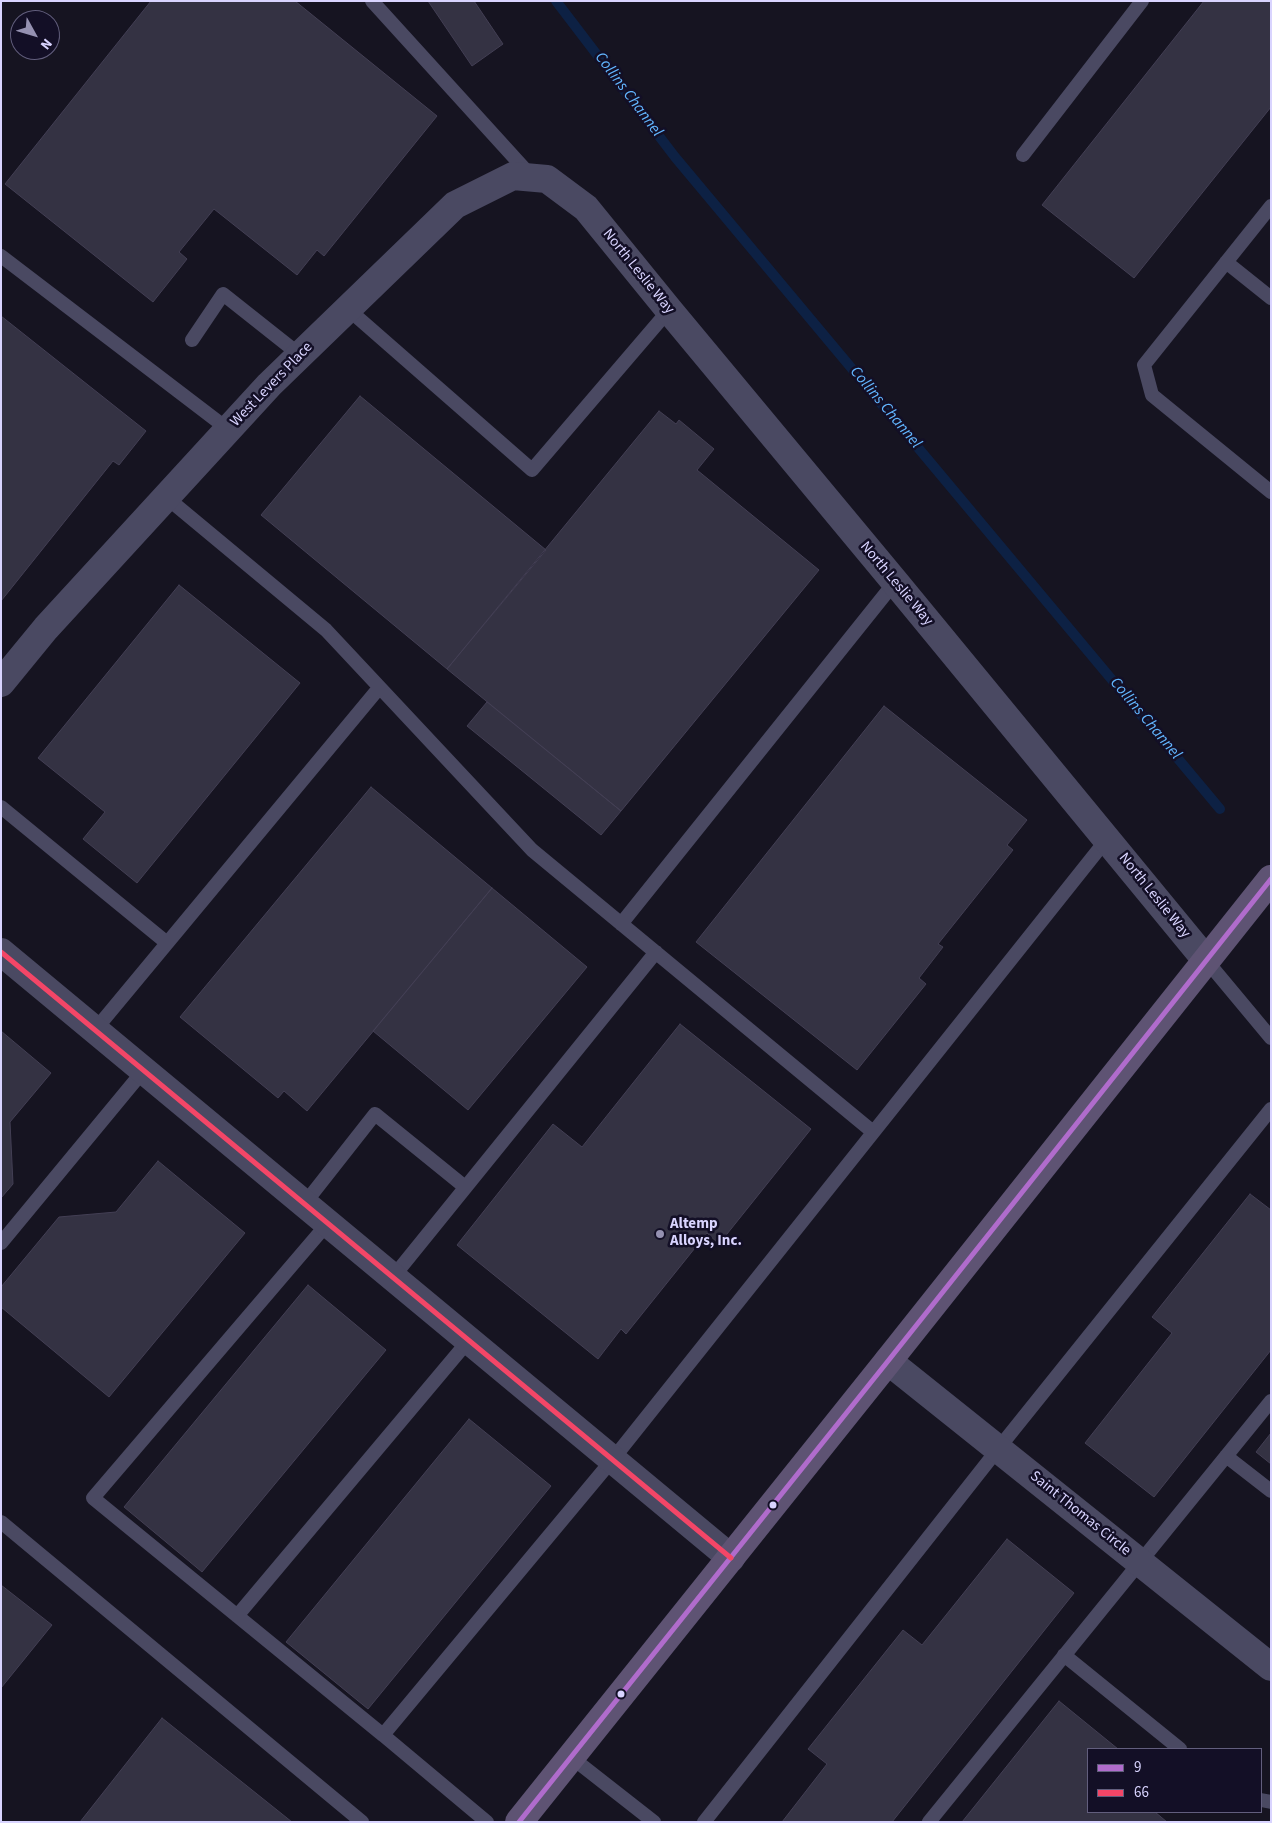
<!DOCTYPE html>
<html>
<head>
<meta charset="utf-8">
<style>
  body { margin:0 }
  #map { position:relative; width:1272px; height:1823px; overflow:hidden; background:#161421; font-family:"Source Sans 3",sans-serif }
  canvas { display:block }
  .frame { position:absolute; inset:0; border:2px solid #d9d4ff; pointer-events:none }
  .legend { position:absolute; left:1087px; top:1748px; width:175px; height:65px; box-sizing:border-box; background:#130f26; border:1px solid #625e7d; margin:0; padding:6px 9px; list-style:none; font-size:15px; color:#d9d4ff }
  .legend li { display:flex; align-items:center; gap:10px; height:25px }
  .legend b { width:25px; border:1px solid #625e7d }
  .north { position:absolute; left:10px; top:10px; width:50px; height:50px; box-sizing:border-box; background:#130f26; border:1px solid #625e7d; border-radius:50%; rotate:129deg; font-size:14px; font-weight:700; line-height:20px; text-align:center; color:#d9d4ff }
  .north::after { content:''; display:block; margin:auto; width:18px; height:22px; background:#9591b1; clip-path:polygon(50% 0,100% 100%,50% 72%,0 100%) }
</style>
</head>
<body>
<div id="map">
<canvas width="1272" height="1823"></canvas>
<div class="frame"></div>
<ul class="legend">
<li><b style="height:6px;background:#b06ccc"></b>9</li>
<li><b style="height:6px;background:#f34667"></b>66</li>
</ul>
<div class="north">N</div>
</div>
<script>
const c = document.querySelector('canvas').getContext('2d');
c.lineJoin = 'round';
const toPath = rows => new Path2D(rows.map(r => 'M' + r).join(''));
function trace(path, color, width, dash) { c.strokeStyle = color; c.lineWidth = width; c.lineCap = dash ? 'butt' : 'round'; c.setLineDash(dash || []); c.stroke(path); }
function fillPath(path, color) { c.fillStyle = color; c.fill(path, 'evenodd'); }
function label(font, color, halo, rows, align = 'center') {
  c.font = font + ' "Source Sans 3",sans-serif'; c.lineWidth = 5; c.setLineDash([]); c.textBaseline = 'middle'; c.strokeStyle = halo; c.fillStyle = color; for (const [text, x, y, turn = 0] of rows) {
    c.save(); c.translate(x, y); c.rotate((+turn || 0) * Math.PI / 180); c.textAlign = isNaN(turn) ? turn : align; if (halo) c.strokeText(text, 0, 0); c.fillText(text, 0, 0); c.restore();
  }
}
const stream = toPath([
  [556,1,675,157,1220,809]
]);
const building = toPath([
  [151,1,295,1,437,116,324,256,317,250,297,275,214,209,179,252,187,259,153,302,5,184,151,1],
  [428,1,474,1,503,44,472,66,428,1],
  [1204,1,1271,1,1271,107,1134,278,1042,205,1204,1],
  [1,316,146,431,119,465,113,461,1,601,1,316],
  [360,396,546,550,447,669,261,515,360,396],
  [659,411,676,424,679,420,714,449,697,470,819,570,621,811,447,669,659,411],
  [179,585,300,683,137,883,83,839,105,812,38,758,179,585],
  [487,702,621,811,601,835,467,726,487,702],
  [884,706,1027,820,1007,845,1013,850,938,944,943,947,919,978,926,984,857,1070,696,942,884,706],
  [371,787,492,888,307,1111,284,1091,278,1098,180,1017,371,787],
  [492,888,587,967,468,1110,373,1031,492,888],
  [680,1024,811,1129,719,1244,707,1233,626,1334,621,1329,598,1359,457,1245,553,1124,582,1147,680,1024],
  [1,1031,51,1073,10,1122,13,1184,1,1198,1,1031],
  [158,1161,245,1233,109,1397,1,1307,1,1287,59,1217,116,1212,158,1161],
  [1250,1194,1271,1210,1271,1350,1154,1497,1085,1443,1172,1333,1152,1317,1250,1194],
  [308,1285,386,1350,202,1572,124,1507,308,1285],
  [469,1419,551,1486,368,1709,286,1642,469,1419],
  [1271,1433,1271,1464,1256,1452,1271,1433],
  [1007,1539,1074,1593,892,1822,782,1822,827,1764,808,1749,903,1630,922,1645,1007,1539],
  [1,1585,52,1625,1,1688,1,1585],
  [1059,1701,1118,1749,1088,1749,1088,1812,1155,1812,1167,1822,962,1822,1059,1701],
  [162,1718,292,1822,80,1822,162,1718]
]);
const service = toPath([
  [372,1,531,176],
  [1023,155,1142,1],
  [1271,206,1144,365,1152,395,1271,492],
  [1,256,229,430],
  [1226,262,1271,298],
  [348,309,532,470,669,310],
  [192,340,223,294,300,355],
  [166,497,326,630,532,850,873,1132],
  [1,807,167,943],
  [621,924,895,582],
  [1206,960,1271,1038],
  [95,1030,379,688],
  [305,1203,375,1114,465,1187],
  [328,1223,93,1498,383,1735,613,1459,1107,839],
  [1,1243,144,1070],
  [393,1277,656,952],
  [1226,1456,1271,1491],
  [1,1522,362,1822],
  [237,1616,469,1340],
  [1064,1655,1180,1749],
  [383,1735,487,1822],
  [571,1757,654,1822],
  [1261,1800,1271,1802],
  [704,1822,998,1449,1271,1109],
  [929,1822,1271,1401]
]);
const minor = toPath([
  [1,683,46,628,269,385,455,205,513,176,547,179,586,208,669,310,895,582,1206,960],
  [1,952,731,1558],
  [888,1361,1271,1667]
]);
const primary = toPath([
  [519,1822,888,1361,1271,879]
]);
const bus1 = toPath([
  [519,1822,888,1361,1271,879]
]);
const bus2 = toPath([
  [1,952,731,1558]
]);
const markers = [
  [660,1234,5,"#9591b1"],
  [773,1505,4.5,"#d9d4ff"],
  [621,1694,4.5,"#d9d4ff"]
];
const streetNames = [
  ["North Leslie Way",638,272,51],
  ["West Levers Place",272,385,-46],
  ["North Leslie Way",896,584,50],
  ["North Leslie Way",1154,896,51],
  ["Saint Thomas Circle",1080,1514,39]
];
const poiNames = [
  ["Altemp",670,1225],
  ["Alloys, Inc.",670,1242]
];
const waterNames = [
  ["Collins Channel",628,95,53],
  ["Collins Channel",885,408,50],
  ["Collins Channel",1145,719,50]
];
trace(stream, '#0d2144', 10);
fillPath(building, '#343243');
trace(building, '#433f54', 1);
trace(service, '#4a4962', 14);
trace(minor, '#4a4962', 28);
trace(primary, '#5e5373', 28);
trace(bus1, '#b06ccc', 5);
trace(bus2, '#f34667', 5);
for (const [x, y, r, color] of markers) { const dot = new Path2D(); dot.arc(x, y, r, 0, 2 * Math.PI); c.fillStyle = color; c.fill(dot); trace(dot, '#130f26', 2); }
label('15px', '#d9d4ff', '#130f26', streetNames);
label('bold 15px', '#d9d4ff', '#130f26', poiNames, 'left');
label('italic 16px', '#62b6ff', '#130f26', waterNames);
</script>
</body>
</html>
